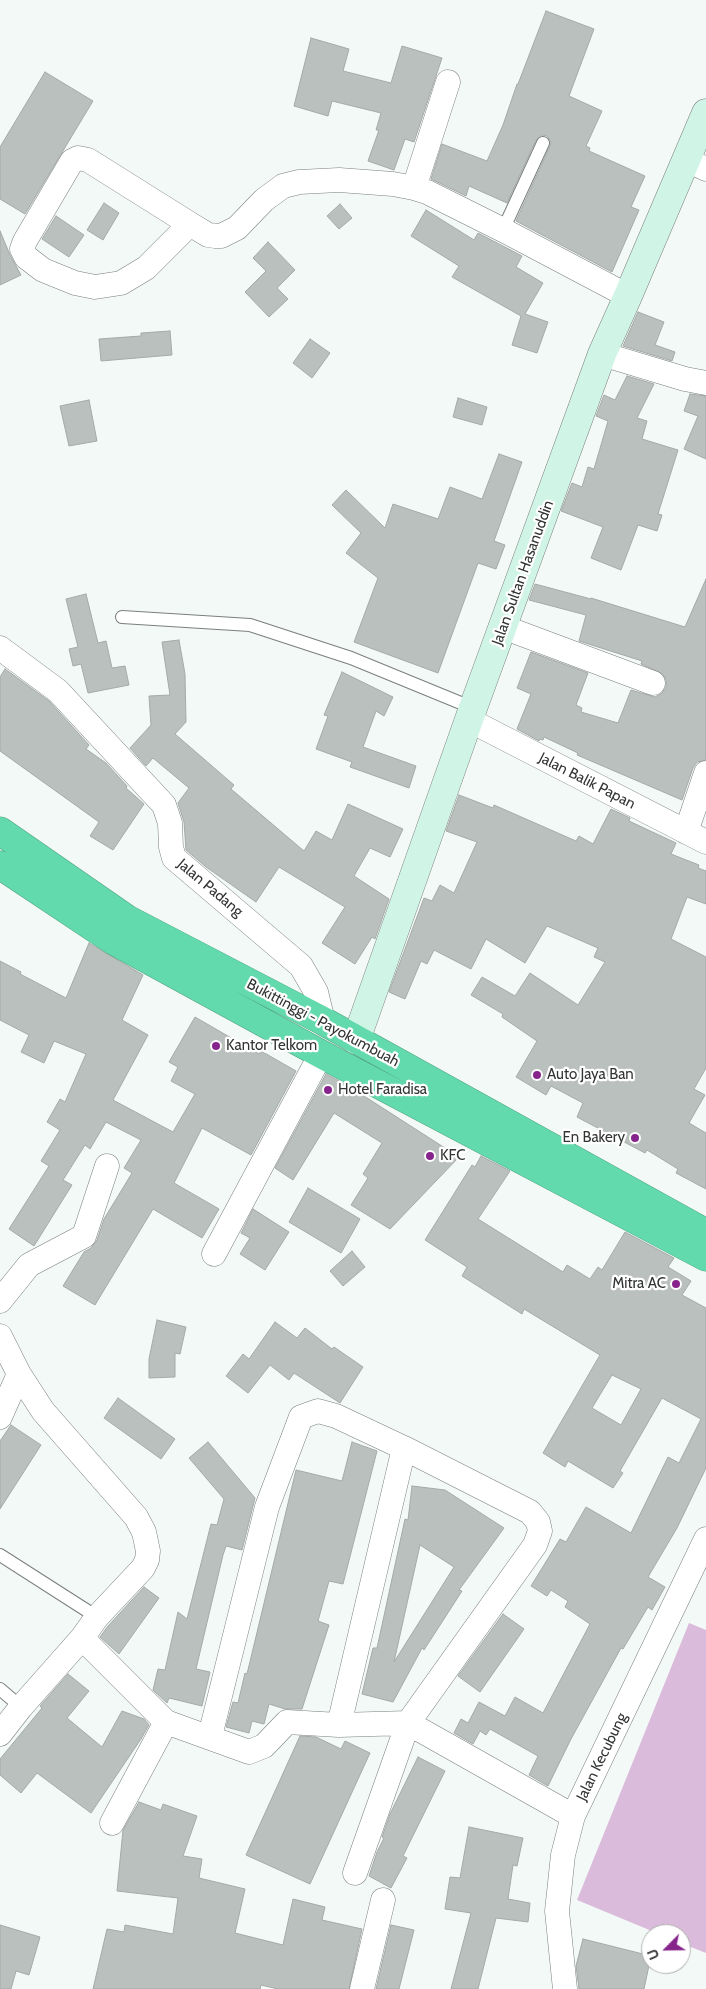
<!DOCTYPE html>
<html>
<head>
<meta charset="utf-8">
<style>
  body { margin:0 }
  #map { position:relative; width:706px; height:1989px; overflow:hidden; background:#f3f9f6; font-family:Cabin,sans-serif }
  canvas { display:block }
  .north { position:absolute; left:641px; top:1924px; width:50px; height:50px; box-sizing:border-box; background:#fff; border:1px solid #adaead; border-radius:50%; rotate:247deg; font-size:14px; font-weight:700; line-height:20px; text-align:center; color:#323533 }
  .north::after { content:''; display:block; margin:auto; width:18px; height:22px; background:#87248c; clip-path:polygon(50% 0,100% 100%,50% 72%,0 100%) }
</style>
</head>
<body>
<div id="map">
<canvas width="706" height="1989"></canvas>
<div class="north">U</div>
</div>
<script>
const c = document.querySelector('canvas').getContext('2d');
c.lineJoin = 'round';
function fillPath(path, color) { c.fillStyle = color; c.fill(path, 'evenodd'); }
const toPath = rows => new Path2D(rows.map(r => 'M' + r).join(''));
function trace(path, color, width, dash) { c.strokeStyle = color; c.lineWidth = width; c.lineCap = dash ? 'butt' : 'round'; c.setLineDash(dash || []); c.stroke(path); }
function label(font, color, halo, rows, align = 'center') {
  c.font = font + ' Cabin,sans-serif'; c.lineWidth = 4.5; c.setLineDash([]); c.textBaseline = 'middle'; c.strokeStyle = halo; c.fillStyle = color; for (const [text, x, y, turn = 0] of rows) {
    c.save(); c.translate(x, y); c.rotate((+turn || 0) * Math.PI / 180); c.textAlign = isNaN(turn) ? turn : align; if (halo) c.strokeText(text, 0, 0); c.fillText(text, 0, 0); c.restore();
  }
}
const green = toPath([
  [689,1623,706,1630,706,1953,681,1943,681,1934,659,1934,577,1900]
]);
const building = toPath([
  [546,11,594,29,569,96,602,111,586,146,590,148,589,151,645,176,631,207,639,210,612,272,516,221,550,146,551,142,547,136,542,135,536,140,507,203,469,186,466,196,431,179,442,144,487,161,503,125,517,84,518,84,546,11],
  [311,38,349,49,343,71,391,83,402,46,442,58,414,142,405,139,394,170,368,161,379,130,376,130,381,113,332,101,328,116,294,106,311,38],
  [45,72,93,101,25,214,0,199,0,147,45,72],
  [104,203,119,213,103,240,87,230,104,203],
  [340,204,352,218,339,229,327,216,340,204],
  [426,210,474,240,478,233,522,256,516,267,543,283,525,314,548,322,537,353,512,345,521,316,452,277,459,266,411,236,426,210],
  [56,216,84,235,69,257,42,239,56,216],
  [0,231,10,255,21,275,0,285,0,231],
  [268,242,295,270,277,288,288,299,269,317,245,292,266,271,253,258,268,242],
  [638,312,664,322,655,345,675,352,672,361,623,346,638,312],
  [170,331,172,355,101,361,99,339,141,336,141,333,170,331],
  [310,339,330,353,312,378,293,363,310,339],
  [627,376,654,384,637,418,647,421,642,439,678,450,658,514,662,515,657,531,638,525,621,570,591,558,603,527,561,511,572,483,582,487,588,467,594,469,608,421,596,416,604,395,615,400,627,376],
  [690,394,706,396,706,459,684,449,698,416,684,411,690,394],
  [458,398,487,407,482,425,453,417,458,398],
  [89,400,97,441,69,446,60,406,89,400],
  [499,454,522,462,494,541,505,545,496,569,478,563,438,673,354,642,378,578,346,553,361,533,332,505,346,490,385,528,393,504,438,519,450,487,482,499,499,454],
  [706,579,706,760,697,762,693,768,682,800,577,755,578,753,544,737,543,740,540,739,539,741,517,729,531,694,517,688,531,652,588,673,576,705,582,708,581,712,618,723,631,690,655,697,662,693,666,687,666,680,663,674,641,664,642,661,579,641,586,615,529,600,535,584,591,599,591,598,685,627,706,579],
  [86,594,98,643,106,641,112,668,125,666,129,685,88,693,81,664,73,666,69,649,78,647,66,599,86,594],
  [179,640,185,674,186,722,175,734,234,785,231,789,304,851,316,831,332,840,348,804,403,829,390,857,370,848,354,876,389,899,375,939,372,937,355,964,322,943,345,907,279,867,256,902,206,867,186,850,184,822,178,803,189,788,153,758,146,766,130,748,151,725,149,696,170,695,162,642,179,640],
  [5,669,49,701,89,745,86,749,106,763,127,786,126,788,144,804,113,850,90,836,99,822,0,751,0,677,5,669],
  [342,672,393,697,384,716,376,711,363,747,416,766,409,788,350,767,352,762,316,749,328,716,324,715,342,672],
  [459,795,493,808,494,805,576,841,579,836,593,844,611,809,630,818,629,821,676,843,671,854,699,865,698,868,706,871,706,904,687,897,671,939,706,957,706,1068,694,1089,705,1095,689,1123,706,1133,706,1189,676,1173,678,1169,647,1150,645,1153,577,1117,583,1103,551,1086,546,1095,516,1077,537,1041,502,1017,503,1014,471,995,482,977,515,996,530,973,578,1005,605,962,594,957,598,948,547,926,525,963,486,939,471,969,434,950,427,964,421,961,405,999,389,992,424,898,432,901,440,885,454,893,477,842,446,831,459,795],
  [89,943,143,975,122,1020,148,1035,113,1100,173,1132,195,1094,171,1081,178,1067,169,1062,195,1017,259,1054,261,1051,296,1071,251,1155,202,1128,174,1183,219,1209,202,1238,153,1209,95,1305,63,1286,84,1252,91,1248,97,1240,104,1219,132,1173,124,1168,141,1140,106,1122,90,1149,85,1145,63,1180,72,1185,34,1246,9,1229,49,1166,41,1161,60,1130,47,1122,60,1099,65,1102,86,1054,54,1041,44,1063,21,1052,29,1035,0,1020,0,961,21,972,20,974,66,998,89,943],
  [326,1074,350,1087,459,1157,390,1229,351,1205,368,1178,363,1174,382,1143,334,1113,293,1180,275,1168,326,1074],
  [481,1156,510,1171,478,1219,563,1272,567,1265,590,1279,598,1267,602,1270,625,1232,674,1258,668,1267,691,1281,682,1295,706,1308,706,1468,677,1528,648,1577,665,1587,652,1610,648,1607,623,1649,621,1648,571,1739,548,1786,529,1775,538,1756,490,1729,486,1735,480,1731,473,1744,454,1733,461,1719,468,1723,479,1702,505,1716,515,1697,543,1713,590,1624,565,1607,568,1601,551,1590,547,1596,531,1586,560,1539,566,1542,586,1507,631,1533,668,1457,679,1463,701,1419,662,1398,620,1471,623,1473,613,1488,568,1461,565,1467,543,1453,600,1355,524,1309,522,1314,462,1276,467,1267,425,1240,472,1165,475,1167,481,1156],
  [612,1375,641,1389,621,1425,592,1408,612,1375],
  [308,1188,360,1219,341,1253,289,1222,308,1188],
  [253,1209,289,1232,265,1270,240,1254,250,1238,241,1233,253,1209],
  [352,1251,365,1267,343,1286,330,1271,352,1251],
  [157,1320,186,1327,180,1354,175,1353,175,1377,149,1378,149,1359,157,1320],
  [275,1322,297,1338,305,1328,332,1349,334,1347,363,1367,340,1403,294,1373,289,1380,270,1365,248,1393,226,1376,243,1354,249,1359,275,1322],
  [118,1398,175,1439,161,1459,104,1418,118,1398],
  [11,1425,41,1445,0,1509,0,1441,11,1425],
  [208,1442,255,1498,242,1550,226,1546,223,1555,196,1669,210,1672,202,1706,169,1698,167,1703,153,1690,158,1669,165,1670,178,1612,187,1619,211,1524,217,1525,224,1499,189,1458,208,1442],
  [352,1442,377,1451,343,1584,329,1581,318,1621,329,1625,302,1709,285,1709,269,1704,264,1724,252,1721,249,1733,226,1727,233,1702,238,1703,245,1673,247,1674,296,1470,342,1481,352,1442],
  [412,1486,445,1490,504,1528,459,1590,462,1591,424,1650,422,1648,393,1702,362,1694,373,1648,377,1648,405,1519,408,1520,412,1486],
  [420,1545,454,1567,394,1662,420,1545],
  [144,1587,159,1598,119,1654,100,1637,108,1626,144,1587],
  [503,1614,524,1629,480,1692,458,1676,503,1614],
  [68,1674,89,1691,67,1718,102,1747,122,1711,144,1719,149,1725,141,1739,91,1813,37,1773,21,1793,0,1775,0,1759,42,1708,40,1706,68,1674],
  [300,1736,316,1737,341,1749,345,1741,370,1753,310,1884,246,1855,300,1736],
  [418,1757,445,1771,403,1856,407,1858,391,1888,369,1876,377,1852,384,1838,382,1837,390,1814,418,1757],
  [139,1802,161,1810,163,1804,197,1816,183,1856,202,1859,199,1878,245,1889,235,1933,283,1945,293,1899,325,1907,322,1920,362,1929,349,1989,278,1989,261,1985,260,1989,93,1989,107,1929,124,1932,125,1925,173,1934,178,1898,117,1891,123,1830,139,1802],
  [469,1827,523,1838,517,1866,513,1865,508,1899,530,1903,528,1922,496,1918,478,1989,451,1989,471,1913,445,1909,450,1877,460,1878,469,1827],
  [0,1925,40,1937,29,1975,16,1971,11,1989,0,1989,0,1925],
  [391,1925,414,1930,399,1989,376,1989,391,1925],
  [583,1939,651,1956,644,1989,579,1989,576,1966,583,1939]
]);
const lane = toPath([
  [503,230,543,143],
  [122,617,250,625,351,658,473,708],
  [0,1555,97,1617],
  [0,1689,21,1707]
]);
const street = toPath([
  [687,160,706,169],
  [414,188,448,82],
  [190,224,146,268,121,283,95,287,75,283,43,270,26,257,22,249,25,241,72,161,78,158,88,160,190,224,208,235,215,236,221,236,237,228,264,200,283,186,299,182,339,180,393,184,414,188,427,192,503,230,628,296],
  [602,354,685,379,706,383],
  [503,627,653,683],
  [0,648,58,691,164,805,170,823,171,847,174,858,301,966,316,992,323,1021],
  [469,720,706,842],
  [686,832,706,773],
  [214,1254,321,1054],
  [0,1301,29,1265,84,1236,107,1166],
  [0,1336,19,1374,43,1411,136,1517,144,1532,148,1551,147,1560,143,1568,97,1617,82,1638,21,1707,0,1734],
  [0,1417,19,1374],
  [82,1638,166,1722,249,1752,264,1746,287,1722,339,1725,408,1723,573,1816],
  [339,1725,404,1448],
  [210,1736,267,1507,301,1417,318,1411,336,1416,404,1448,530,1512,538,1522,540,1531,535,1545,408,1723,355,1873],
  [112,1823,166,1722],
  [362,1989,383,1900],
  [565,1989,557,1911,563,1855,573,1816,706,1539]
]);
const secondary = toPath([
  [356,1040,473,708,602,354,628,296,706,113]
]);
const highway = toPath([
  [0,831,127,919,323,1021,706,1233],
  [0,865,114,941,321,1054,706,1257]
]);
const markers = [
  [216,1046,5,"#87248c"],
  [537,1075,5,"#87248c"],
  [328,1090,5,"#87248c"],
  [635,1138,5,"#87248c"],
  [430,1156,5,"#87248c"],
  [676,1284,5,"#87248c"]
];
const streetNames = [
  ["Jalan Sultan Hasanuddin",523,573,-70],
  ["Jalan Balik Papan",587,781,27],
  ["Jalan Padang",210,888,40],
  ["Bukittinggi - Payokumbuah",323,1023,28],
  ["Jalan Kecubung",602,1757,-64]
];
const poiNames = [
  ["Kantor Telkom",226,1046],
  ["Auto Jaya Ban",547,1075],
  ["Hotel Faradisa",338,1090],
  ["En Bakery",625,1138,"right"],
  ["KFC",440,1156],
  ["Mitra AC",666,1284,"right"]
];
fillPath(green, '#dbbbdb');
fillPath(building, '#bac0bd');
trace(building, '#a4aaa7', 1);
trace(lane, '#7a7f7d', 14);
trace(street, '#7a7f7d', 25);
trace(secondary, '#7a7f7d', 29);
trace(highway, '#52a082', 29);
trace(lane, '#fff', 12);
trace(street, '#fff', 24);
trace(secondary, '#d0f4e6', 28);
trace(highway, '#63daad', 28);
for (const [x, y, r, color] of markers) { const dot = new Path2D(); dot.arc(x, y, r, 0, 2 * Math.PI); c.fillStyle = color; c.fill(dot); trace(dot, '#fff', 2); }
label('15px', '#323533', '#fff', streetNames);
label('15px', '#323533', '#fff', poiNames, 'left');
</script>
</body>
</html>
